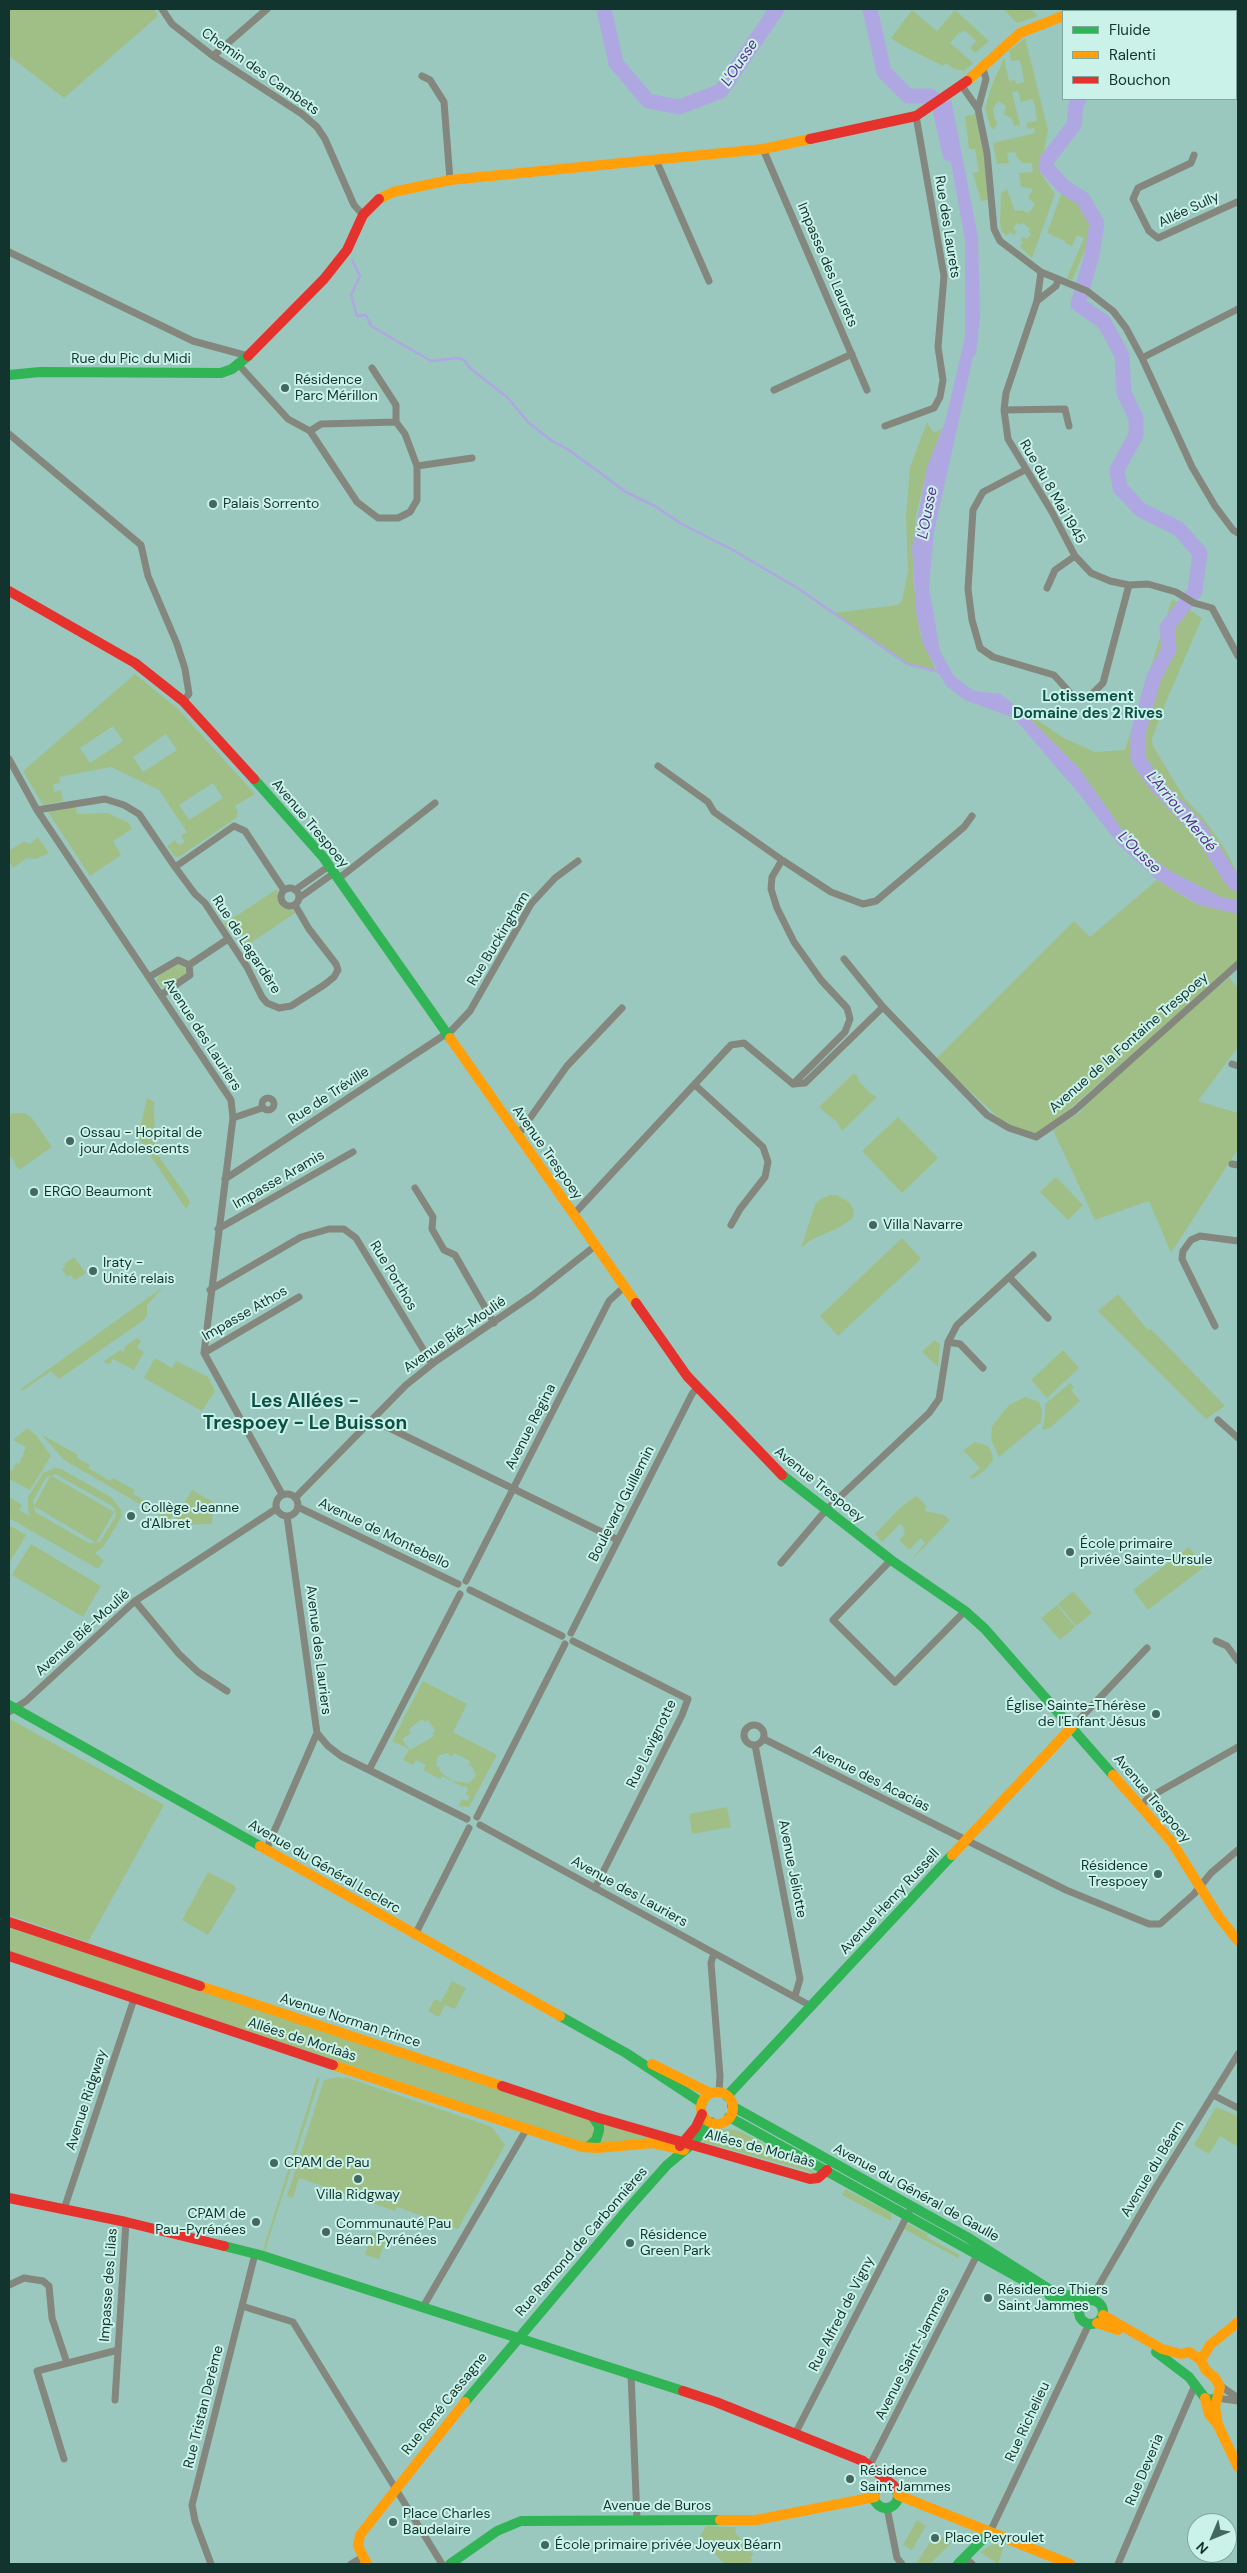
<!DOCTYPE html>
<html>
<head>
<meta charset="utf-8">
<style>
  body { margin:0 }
  #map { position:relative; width:1247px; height:2573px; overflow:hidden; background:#9bc8be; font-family:"DM Sans",sans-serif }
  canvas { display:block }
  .frame { position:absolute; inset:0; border:10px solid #12342e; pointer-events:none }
  .legend { position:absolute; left:1062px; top:10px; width:175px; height:90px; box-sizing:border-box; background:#cbf2e9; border:1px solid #81a69e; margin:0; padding:6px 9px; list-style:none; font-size:15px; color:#12342e }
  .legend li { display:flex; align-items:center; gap:10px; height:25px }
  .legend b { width:25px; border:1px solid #81a69e }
  .north { position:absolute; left:1187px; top:2513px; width:50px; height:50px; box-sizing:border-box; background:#cbf2e9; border:1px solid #81a69e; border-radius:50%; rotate:225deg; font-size:14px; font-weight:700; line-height:20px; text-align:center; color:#12342e }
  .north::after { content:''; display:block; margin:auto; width:18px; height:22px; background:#426860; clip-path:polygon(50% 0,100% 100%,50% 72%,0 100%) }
</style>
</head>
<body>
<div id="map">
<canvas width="1247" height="2573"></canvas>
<div class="frame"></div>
<ul class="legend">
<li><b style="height:6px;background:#30b455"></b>Fluide</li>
<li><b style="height:6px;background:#ff9f0a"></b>Ralenti</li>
<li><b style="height:6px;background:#e5322d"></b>Bouchon</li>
</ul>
<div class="north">N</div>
</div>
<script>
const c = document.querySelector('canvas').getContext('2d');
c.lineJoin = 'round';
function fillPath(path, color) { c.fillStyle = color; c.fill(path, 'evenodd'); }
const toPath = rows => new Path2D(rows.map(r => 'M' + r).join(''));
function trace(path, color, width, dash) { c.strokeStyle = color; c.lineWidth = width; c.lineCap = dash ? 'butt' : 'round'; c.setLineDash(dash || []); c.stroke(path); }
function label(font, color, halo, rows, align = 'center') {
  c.font = font + ' "DM Sans",sans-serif'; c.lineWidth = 4; c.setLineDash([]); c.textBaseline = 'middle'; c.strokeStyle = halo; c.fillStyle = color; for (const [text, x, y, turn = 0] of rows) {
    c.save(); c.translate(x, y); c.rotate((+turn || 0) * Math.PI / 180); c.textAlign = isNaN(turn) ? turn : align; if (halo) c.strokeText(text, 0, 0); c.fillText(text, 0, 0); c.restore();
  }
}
const green = toPath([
  [9,9,154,9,158,16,64,98,9,56],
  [1003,9,1031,9,1038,16,1017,23],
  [912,10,937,31,955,10,989,41,975,53,970,48,976,41,964,30,961,33,960,32,950,43,973,63,964,71,954,69,946,63,943,66,901,45,891,38],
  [1025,38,1048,130,1040,172,1055,194,1032,258,1020,247,1023,242,1020,240,1023,237,1027,239,1031,234,1028,232,1030,229,1023,223,1020,225,1017,223,1013,229,1017,232,1014,235,1010,232,1006,236,1001,230,1000,220,1001,193,1007,189,1015,211,1022,210,1028,213,1032,209,1035,204,1028,198,1033,189,1021,187,1019,173,1033,172,1032,163,1023,163,1017,158,1015,152,1007,153,1009,163,997,164,993,143,1035,133,1034,128,1028,129,1026,123,1037,121,1035,106,1032,99,1021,102,1018,91,1012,92,1020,125,1014,126,1012,119,1004,114,1006,106,998,101,993,109,995,120,998,122,994,130,990,126,985,108,992,85,1004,58,1009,81,1015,80,1016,84,1024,82,1021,64,1019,60,1011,61,1009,51],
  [976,114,984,155,988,200,981,201,972,170,973,173,979,172,975,149,969,149,965,116],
  [1062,192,1082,205,1090,223,1090,239,1072,280,1067,278,1084,238,1077,235,1072,246,1065,243,1065,241,1047,233],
  [927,422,934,433,942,428,926,473,916,516,913,546,913,578,920,634,936,671,908,664,833,613,898,605,902,601,908,571,906,517,910,467],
  [1172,599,1202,618,1163,709,1152,739,1153,746,1185,799,1202,816,1225,849,1238,874,1238,900,1223,898,1170,871,1144,852,1125,834,1078,767,1019,708,1064,738,1095,752,1125,750],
  [135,674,178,709,255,794,235,806,238,812,236,818,179,857,174,856,167,846,175,840,179,845,185,842,181,836,187,832,159,790,111,767,59,777,60,783,53,784,54,792,61,790,63,801,43,805,23,771],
  [113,726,123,741,90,763,80,748],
  [166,734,177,750,143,772,133,757],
  [213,783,223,798,189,820,179,805],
  [76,807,77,814,108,813,129,823,132,829,113,841,121,855,90,876,48,812],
  [38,837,49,853,36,859,27,858,13,868,10,863,9,851,24,841,30,844],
  [1157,880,1196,904,1238,913,1238,962,1057,1120,1036,1133,1021,1131,1001,1120,936,1059,1074,921,1090,937],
  [277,889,278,900,284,908,293,910,295,913,242,949,238,942,243,938,235,926,228,930,224,924],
  [177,964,184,967,186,972,183,977,168,986,161,987,157,981,158,976],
  [1229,977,1238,988,1238,1047,1198,1101,1238,1113,1238,1149,1171,1253,1149,1201,1095,1220,1053,1130,1079,1113,1093,1096],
  [854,1073,858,1077,858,1080,871,1094,877,1097,842,1131,837,1122,819,1107],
  [147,1098,154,1102,155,1151,188,1198,190,1203,186,1209,138,1137],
  [13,1113,25,1113,32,1118,52,1147,19,1170,9,1154,9,1115],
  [898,1117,938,1158,902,1193,862,1151],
  [1056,1177,1083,1205,1068,1220,1040,1192],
  [830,1195,837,1195,849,1202,854,1210,853,1218,840,1227,811,1240,801,1248,815,1205,820,1199],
  [902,1238,921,1259,838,1336,820,1316],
  [74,1257,86,1273,75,1280,70,1275,67,1277,62,1269,66,1266,64,1264],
  [163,1287,147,1305,147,1315,144,1320,59,1379,51,1371,22,1391,21,1389],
  [1118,1294,1148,1330,1151,1329,1225,1406,1206,1419,1098,1311],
  [137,1338,141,1341,137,1348,144,1352,134,1370,113,1359,110,1364,103,1362,120,1350,122,1352,125,1350,124,1347],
  [934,1340,940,1344,938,1367,922,1352],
  [1063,1350,1079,1368,1047,1398,1031,1380],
  [155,1358,172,1368,176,1361,208,1377,215,1391,202,1411,144,1378],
  [1070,1383,1074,1387,1071,1390,1080,1401,1050,1428,1042,1430,1045,1417,1045,1404],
  [1025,1397,1039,1402,1042,1411,1041,1422,999,1457,991,1440,992,1426,1009,1405],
  [27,1428,37,1436,51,1456,30,1490,9,1479,9,1469,12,1471,16,1463,19,1464,26,1447,13,1440],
  [41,1434,78,1455,77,1458,90,1465,88,1468,110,1481,113,1478,135,1490,133,1494,156,1507,158,1504,174,1513,169,1521,64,1460],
  [975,1442,988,1446,992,1453,993,1460,985,1470,972,1479,970,1477,980,1468,964,1451,954,1461,966,1448],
  [55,1468,61,1469,111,1497,121,1510,122,1516,104,1546,95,1553,104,1560,98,1569,9,1518,9,1497,22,1505,19,1510,30,1516,28,1510,28,1497,43,1473],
  [55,1474,111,1505,115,1510,116,1516,100,1542,89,1543,35,1512,33,1501,45,1479,51,1475,34,1506,96,1543,114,1512,52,1476],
  [192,1490,213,1502,212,1524,175,1525,173,1522],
  [916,1496,926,1505,925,1511,944,1515,950,1520,910,1562,925,1543,921,1538,909,1550,899,1540,905,1534,903,1532,905,1529,900,1524,882,1542,875,1534,901,1507],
  [9,1525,26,1535,9,1564],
  [31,1544,101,1586,83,1617,12,1575],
  [1189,1547,1204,1567,1148,1610,1133,1590],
  [1073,1591,1092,1613,1076,1626,1058,1604],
  [1057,1605,1075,1627,1060,1640,1041,1618],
  [423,1681,467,1704,453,1732,497,1755,469,1807,458,1806,462,1799,467,1801,470,1796,465,1794,468,1790,466,1786,463,1787,442,1776,440,1779,438,1778,423,1770,426,1765,416,1760,413,1765,403,1760,409,1749,392,1741],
  [422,1719,425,1722,428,1720,435,1730,433,1733,434,1736,410,1750,402,1739,411,1733,409,1729],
  [454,1753,470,1761,468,1766,472,1766,476,1776,469,1783,453,1781,443,1774,439,1770,440,1768,436,1766,438,1756,448,1753,451,1757],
  [10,1719,164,1805,88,1942,9,1915],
  [727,1807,731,1827,692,1834,689,1814],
  [208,1872,234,1885,236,1889,208,1935,182,1920],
  [9,1927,590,2118,597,2131,588,2144,580,2142,9,1951],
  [452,1981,466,1988,455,2009,445,2005,439,2017,428,2011,435,1999,441,2002],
  [317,2077,320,2078,265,2251,263,2250],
  [339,2077,343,2079,345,2077,492,2127,505,2145,458,2229,397,2207,395,2211,299,2178,293,2198,287,2196,324,2080],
  [1216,2107,1238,2116,1238,2147,1220,2136,1209,2154,1194,2145],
  [602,2123,652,2136,651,2141,600,2146,598,2142],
  [727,2129,740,2131,817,2173,815,2176,804,2170,703,2142,708,2133],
  [845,2189,891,2213,891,2221,842,2195],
  [906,2223,928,2234,927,2237,960,2255,958,2258,902,2228],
  [372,2232,387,2237,379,2259,365,2255],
  [917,2520,926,2526,912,2550,903,2545],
  [706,2526,736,2527,735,2532,754,2555,750,2557,753,2561,746,2564,724,2564,700,2536],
  [935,2534,952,2542,930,2564,916,2564],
  [993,2544,1004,2545,998,2564,980,2552]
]);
const water = toPath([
  [951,99,978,237,980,316,976,354,973,357,934,532,929,587,940,651,954,676,974,691,1000,694,1019,708,1078,767,1125,834,1144,852,1170,871,1223,898,1238,900,1238,914,1199,905,1157,880,1118,844,1080,795,1014,718,965,700,946,686,923,644,916,611,912,548,927,467,945,422,965,337,965,240,945,129,934,111]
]);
const stream = toPath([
  [352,260,360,276,351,295,357,316,366,315,371,326,431,361,458,358,464,360,471,369,507,397,528,422,552,441,569,450,626,492,655,506,680,523,731,549,799,589,907,664,939,672]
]);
const river = toPath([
  [604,9,616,63,648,101,679,107,721,91,777,9],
  [870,9,884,72,908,96,930,96,938,101,950,154],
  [1079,99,1076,105,1074,125,1047,160,1046,167,1063,186,1083,199,1097,223,1092,255,1078,304,1104,322,1122,355,1124,393,1136,418,1136,435,1117,470,1120,488,1141,510,1179,529,1200,553,1195,591,1167,627,1169,649,1154,677,1138,733,1138,759,1156,785,1198,828,1233,881,1238,885]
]);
const street = toPath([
  [162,9,172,24,213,56,302,114,317,127,325,139,354,205,363,215],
  [213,56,267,9],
  [422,76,430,80,444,102,450,180],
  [962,86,978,109,987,153,994,229,1000,241,1041,272,1087,291,1113,311,1126,328,1142,358,1192,467,1215,506,1233,530,1238,533],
  [978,109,986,79,983,69],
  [763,149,867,390],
  [1194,155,1191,163,1138,188,1133,199,1149,231,1158,238,1237,202],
  [656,160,709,281],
  [9,252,193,341,248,356],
  [1041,272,1037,301,1006,393,1004,410,1008,439,1052,512,1075,556,1091,573,1110,581,1129,585,1148,584,1176,592,1194,603,1212,608,1238,656],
  [1037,301,1056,286,1058,280],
  [1142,358,1238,309],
  [238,364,288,419,310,431,357,502,378,518,398,518,410,512,417,500,417,466,405,434,396,422,321,424,310,431],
  [372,368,396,405,396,422],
  [774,390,852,354],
  [1004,410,1065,409,1069,426],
  [885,426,934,408,940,397,943,380,938,347,944,276,916,116],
  [9,434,141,545,148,576,177,644,185,669,189,694,183,701],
  [417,466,472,458],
  [1025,470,983,492,973,510,968,589,972,620,980,648,993,657,1054,675,1072,695,1089,697,1103,683,1129,585],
  [1047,588,1055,570,1075,556],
  [9,759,37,810,231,1100,233,1118,204,1353,282,1494],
  [658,766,708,802,714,812,782,860,831,892,863,904,876,901,964,827,972,816],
  [37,810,105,799,124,805,139,814,175,867],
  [782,860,772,877,771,889,777,908,794,942,821,980,847,1008,850,1019,845,1032,793,1084],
  [338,879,435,803],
  '281 897a9 9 0 1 1 18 0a9 9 0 1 1-18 0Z',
  [284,890,245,831,234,826,175,867,195,894,205,903,247,967,262,997,267,1003,279,1008,291,1006,324,985,334,977,338,970,336,964,309,929,295,905],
  [295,890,329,866],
  [299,898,334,873],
  [844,959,883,1007],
  [189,965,228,939],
  [149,977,178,960,189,965,190,975,161,995],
  [1232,1064,1238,1066],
  [695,1085,763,1147,768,1162,765,1177,740,1209,731,1225],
  '262 1104a6 6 0 1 1 12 0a6 6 0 1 1-12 0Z',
  [233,1118,262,1108],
  [518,1135,567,1066,622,1008],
  [1232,1164,1238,1165],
  [225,1179,452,1030,470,1011,531,904,555,878,578,861],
  [415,1188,433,1217,432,1229,444,1250,455,1255,494,1323],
  [574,1214,731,1045,744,1043,793,1084,805,1083,883,1007,987,1115,1009,1128,1036,1137,1074,1111,1238,964],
  [218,1229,353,1152],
  [1009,1277,1048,1318],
  [210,1290,301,1237,329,1229,344,1229,356,1238,432,1364],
  [1215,1326,1182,1259,1183,1251,1191,1240,1200,1236,1238,1241],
  [948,1342,960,1344,983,1368],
  [204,1353,299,1297],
  [374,1418,379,1423,618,1540],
  [1218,1420,1238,1438],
  '276 1505a11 11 0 1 1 22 0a11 11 0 1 1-22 0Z',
  [296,1497,406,1385,436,1361,533,1295,595,1246],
  [298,1507,458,1584],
  [287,1516,317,1733,328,1746,341,1756,467,1819],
  [891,1560,833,1620,895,1682,965,1611],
  [781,1563,826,1510,929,1413,939,1399,948,1342,957,1325,1033,1255],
  [466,1581,609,1301,624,1287],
  [470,1590,562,1636],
  [135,1601,179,1654,198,1672,227,1691],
  [571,1633,692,1394,698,1386],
  [573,1641,688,1699,682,1715,595,1888],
  [1216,1641,1227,1646,1238,1661],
  [9,1712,26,1701,135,1601,276,1509],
  '744 1735a10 10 0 1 1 20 0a10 10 0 1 1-20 0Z',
  [1072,1727,1147,1648],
  [764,1739,1066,1890,1149,1924,1160,1924,1194,1894,1211,1873,1238,1850],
  [755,1745,800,1979,795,1996],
  [369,1770,460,1594],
  [1142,1805,1148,1798,1238,1747],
  [477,1817,565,1644],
  [480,1825,811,2006],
  [266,1850,317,1733],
  [415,1935,469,1828],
  [714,1953,711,1963,720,2076,719,2092],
  [1213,2095,1238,2108],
  [64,2209,134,1999],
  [9,2285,24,2278,43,2281,49,2286,52,2318,67,2363],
  [1091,2299,1156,2187,1238,2054],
  [242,2306,293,2322,442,2564],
  [423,2307,526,2130],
  [631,2374,637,2519],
  [1219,2385,1238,2398],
  [1217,2398,1238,2401],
  [115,2400,126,2222],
  [795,2434,909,2212],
  [64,2459,37,2371,118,2350],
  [870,2465,977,2255],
  [887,2508,897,2558,902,2564],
  [990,2532,1089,2324],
  [965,2558,972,2564],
  [211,2564,195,2521,192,2505,255,2254],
  [351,2564,363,2557],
  [1118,2564,1195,2385]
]);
const fast = toPath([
  [1236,69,1238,71],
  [9,375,40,372,221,373,232,369,248,356],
  [254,779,323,857,450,1038],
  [782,1475,891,1560,965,1611,985,1629,1113,1775],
  [9,1705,260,1846],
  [560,2016,626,2053,702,2103],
  [727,2096,952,1855],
  [732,2106,967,2237,1052,2291,1087,2300],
  [729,2117,1030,2284],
  [588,2147,596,2140,599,2131,599,2126,592,2116],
  [224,2246,260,2255,683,2391],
  [1049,2295,1079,2310],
  '1079 2312a12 12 0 1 1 24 0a12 12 0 1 1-24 0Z',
  [1156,2352,1189,2377,1205,2398,1210,2400,1217,2398],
  [465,2402,626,2211,667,2165,691,2145,711,2122],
  '874 2496a12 12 0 1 1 24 0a12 12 0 1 1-24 0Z',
  [450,2564,497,2531,521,2521,720,2520],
  [958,2564,990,2532]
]);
const slow = toPath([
  [1112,9,1119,11],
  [1076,11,1080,9],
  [967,81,1020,33,1063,16],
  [379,199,393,192,450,180,763,149,810,139],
  [450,1038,636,1303],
  [1113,1775,1171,1841,1219,1917,1238,1941],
  [260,1846,560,2016],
  [952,1855,1072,1727],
  [200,1986,502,2086],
  [652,2064,710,2093],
  [333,2065,582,2147,597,2148,653,2143,684,2150],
  '701 2108a16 16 0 1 1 32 0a16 16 0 1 1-32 0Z',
  [1103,2315,1162,2349,1181,2354,1189,2352,1201,2360,1205,2369,1215,2378,1220,2387,1215,2407,1218,2425],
  [1097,2323,1118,2330],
  [1201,2360,1210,2345,1238,2322],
  [1205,2398,1209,2414,1218,2425,1238,2467],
  [898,2495,1070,2564],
  [720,2520,756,2520,875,2497],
  [367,2564,358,2546,360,2535,465,2402]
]);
const jam = toPath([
  [810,139,916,116,967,81],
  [248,356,324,279,347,250,363,215,379,199],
  [9,591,135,663,183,701,254,779],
  [636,1303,687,1376,782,1475],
  [9,1922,200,1986],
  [9,1956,333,2065],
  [502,2086,592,2116,810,2179,818,2178,827,2170],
  [680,2146,696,2127,702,2114],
  [9,2198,126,2222,224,2246],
  [683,2391,716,2402,863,2461,894,2486]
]);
const markers = [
  [285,388,5,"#426860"],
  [213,504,5,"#426860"],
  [70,1141,5,"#426860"],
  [34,1192,5,"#426860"],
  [873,1225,5,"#426860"],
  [93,1271,5,"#426860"],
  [131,1516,5,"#426860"],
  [1070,1552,5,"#426860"],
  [1156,1714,5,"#426860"],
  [1158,1874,5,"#426860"],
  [274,2163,5,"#426860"],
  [358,2179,5,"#426860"],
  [256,2222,5,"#426860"],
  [326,2232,5,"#426860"],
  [630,2243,5,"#426860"],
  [988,2298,5,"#426860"],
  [850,2479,5,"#426860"],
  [393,2522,5,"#426860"],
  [935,2538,5,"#426860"],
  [545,2545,5,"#426860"]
];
const streetNames = [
  ["Chemin des Cambets",260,72,35],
  ["Allée Sully",1189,210,-25],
  ["Rue des Laurets",947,227,81],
  ["Impasse des Laurets",827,265,67],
  ["Rue du Pic du Midi",131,359],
  ["Rue du 8 Mai 1945",1052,492,60],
  ["Avenue Trespoey",310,824,50],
  ["Rue Buckingham",499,939,-59],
  ["Rue de Lagardère",246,945,57],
  ["Avenue des Lauriers",202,1035,57],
  ["Avenue de la Fontaine Trespoey",1129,1043,-41],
  ["Rue de Tréville",329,1096,-33],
  ["Avenue Trespoey",547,1153,55],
  ["Impasse Aramis",279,1180,-30],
  ["Rue Porthos",393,1276,59],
  ["Impasse Athos",245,1314,-30],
  ["Avenue Bié-Moulié",455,1335,-35],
  ["Avenue Regina",531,1427,-63],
  ["Avenue Trespoey",819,1485,39],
  ["Boulevard Guillemin",622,1504,-63],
  ["Avenue de Montebello",384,1534,26],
  ["Avenue Bié-Moulié",83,1633,-42],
  ["Avenue des Lauriers",318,1650,83],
  ["Rue Lavignotte",652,1744,-64],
  ["Avenue des Acacias",871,1779,27],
  ["Avenue Trespoey",1152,1799,50],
  ["Avenue du Général Leclerc",324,1867,30],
  ["Avenue Jeliotte",792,1869,79],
  ["Avenue des Lauriers",629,1892,29],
  ["Avenue Henry Russell",890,1902,-47],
  ["Avenue Norman Prince",350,2021,18],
  ["Allées de Morlaàs",302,2040,18],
  ["Avenue Ridgway",87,2100,-72],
  ["Allées de Morlaàs",760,2149,15],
  ["Avenue du Béarn",1153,2169,-59],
  ["Avenue du Général de Gaulle",916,2193,29],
  ["Rue Ramond de Carbonnières",582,2242,-49],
  ["Impasse des Lilas",109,2285,-86],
  ["Rue Alfred de Vigny",842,2314,-63],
  ["Avenue Saint-Jammes",913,2354,-63],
  ["Rue René Cassagne",445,2404,-51],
  ["Rue Tristan Derème",204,2407,-76],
  ["Rue Richelieu",1028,2422,-65],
  ["Rue Deveria",1145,2470,-67],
  ["Avenue de Buros",657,2506]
];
const poiNames = [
  ["Résidence",295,380],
  ["Parc Mérillon",295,396],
  ["Palais Sorrento",223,504],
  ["Ossau - Hopital de",80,1133],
  ["jour Adolescents",80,1149],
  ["ERGO Beaumont",44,1192],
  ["Villa Navarre",883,1225],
  ["Iraty -",103,1263],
  ["Unité relais",103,1279],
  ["Collège Jeanne",141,1508],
  ["d'Albret",141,1524],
  ["École primaire",1080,1544],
  ["privée Sainte-Ursule",1080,1560],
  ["Église Sainte-Thérèse",1146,1706,"right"],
  ["de l'Enfant Jésus",1146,1722,"right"],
  ["Résidence",1148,1866,"right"],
  ["Trespoey",1148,1882,"right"],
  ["CPAM de Pau",284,2163],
  ["Villa Ridgway",358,2195,"center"],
  ["CPAM de",246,2214,"right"],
  ["Pau-Pyrénées",246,2230,"right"],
  ["Communauté Pau",336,2224],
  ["Béarn Pyrénées",336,2240],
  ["Résidence",640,2235],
  ["Green Park",640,2251],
  ["Résidence Thiers",998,2290],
  ["Saint Jammes",998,2306],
  ["Résidence",860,2471],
  ["Saint Jammes",860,2487],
  ["Place Charles",403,2514],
  ["Baudelaire",403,2530],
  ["Place Peyroulet",945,2538],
  ["École primaire privée Joyeux Béarn",555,2545]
];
const waterNames = [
  ["L'Ousse",740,63,-56],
  ["L'Ousse",928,513,-79],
  ["L'Arriou Merdé",1181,812,50],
  ["L'Ousse",1139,853,44]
];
const neighbourhoodNames = [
  ["Lotissement",1088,697],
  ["Domaine des 2 Rives",1088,714]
];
const districtNames = [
  ["Les Allées -",305,1402],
  ["Trespoey - Le Buisson",305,1424]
];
fillPath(green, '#a0bf86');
fillPath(water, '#afa7e2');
trace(stream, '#afa7e2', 2.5);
trace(river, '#afa7e2', 15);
trace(street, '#83877e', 7);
trace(fast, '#30b455', 10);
trace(slow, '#ff9f0a', 10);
trace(jam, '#e5322d', 10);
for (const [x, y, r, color] of markers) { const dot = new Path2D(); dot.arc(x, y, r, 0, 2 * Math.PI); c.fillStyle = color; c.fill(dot); trace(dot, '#cbf2e9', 2); }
label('14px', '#12342e', '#cbf2e9', streetNames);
label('14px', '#12342e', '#cbf2e9', poiNames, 'left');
label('italic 15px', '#5a2e93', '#cbf2e9', waterNames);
label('bold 15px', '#0c5146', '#cbf2e9', neighbourhoodNames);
label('bold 19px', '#0c5146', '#cbf2e9', districtNames);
</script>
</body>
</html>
